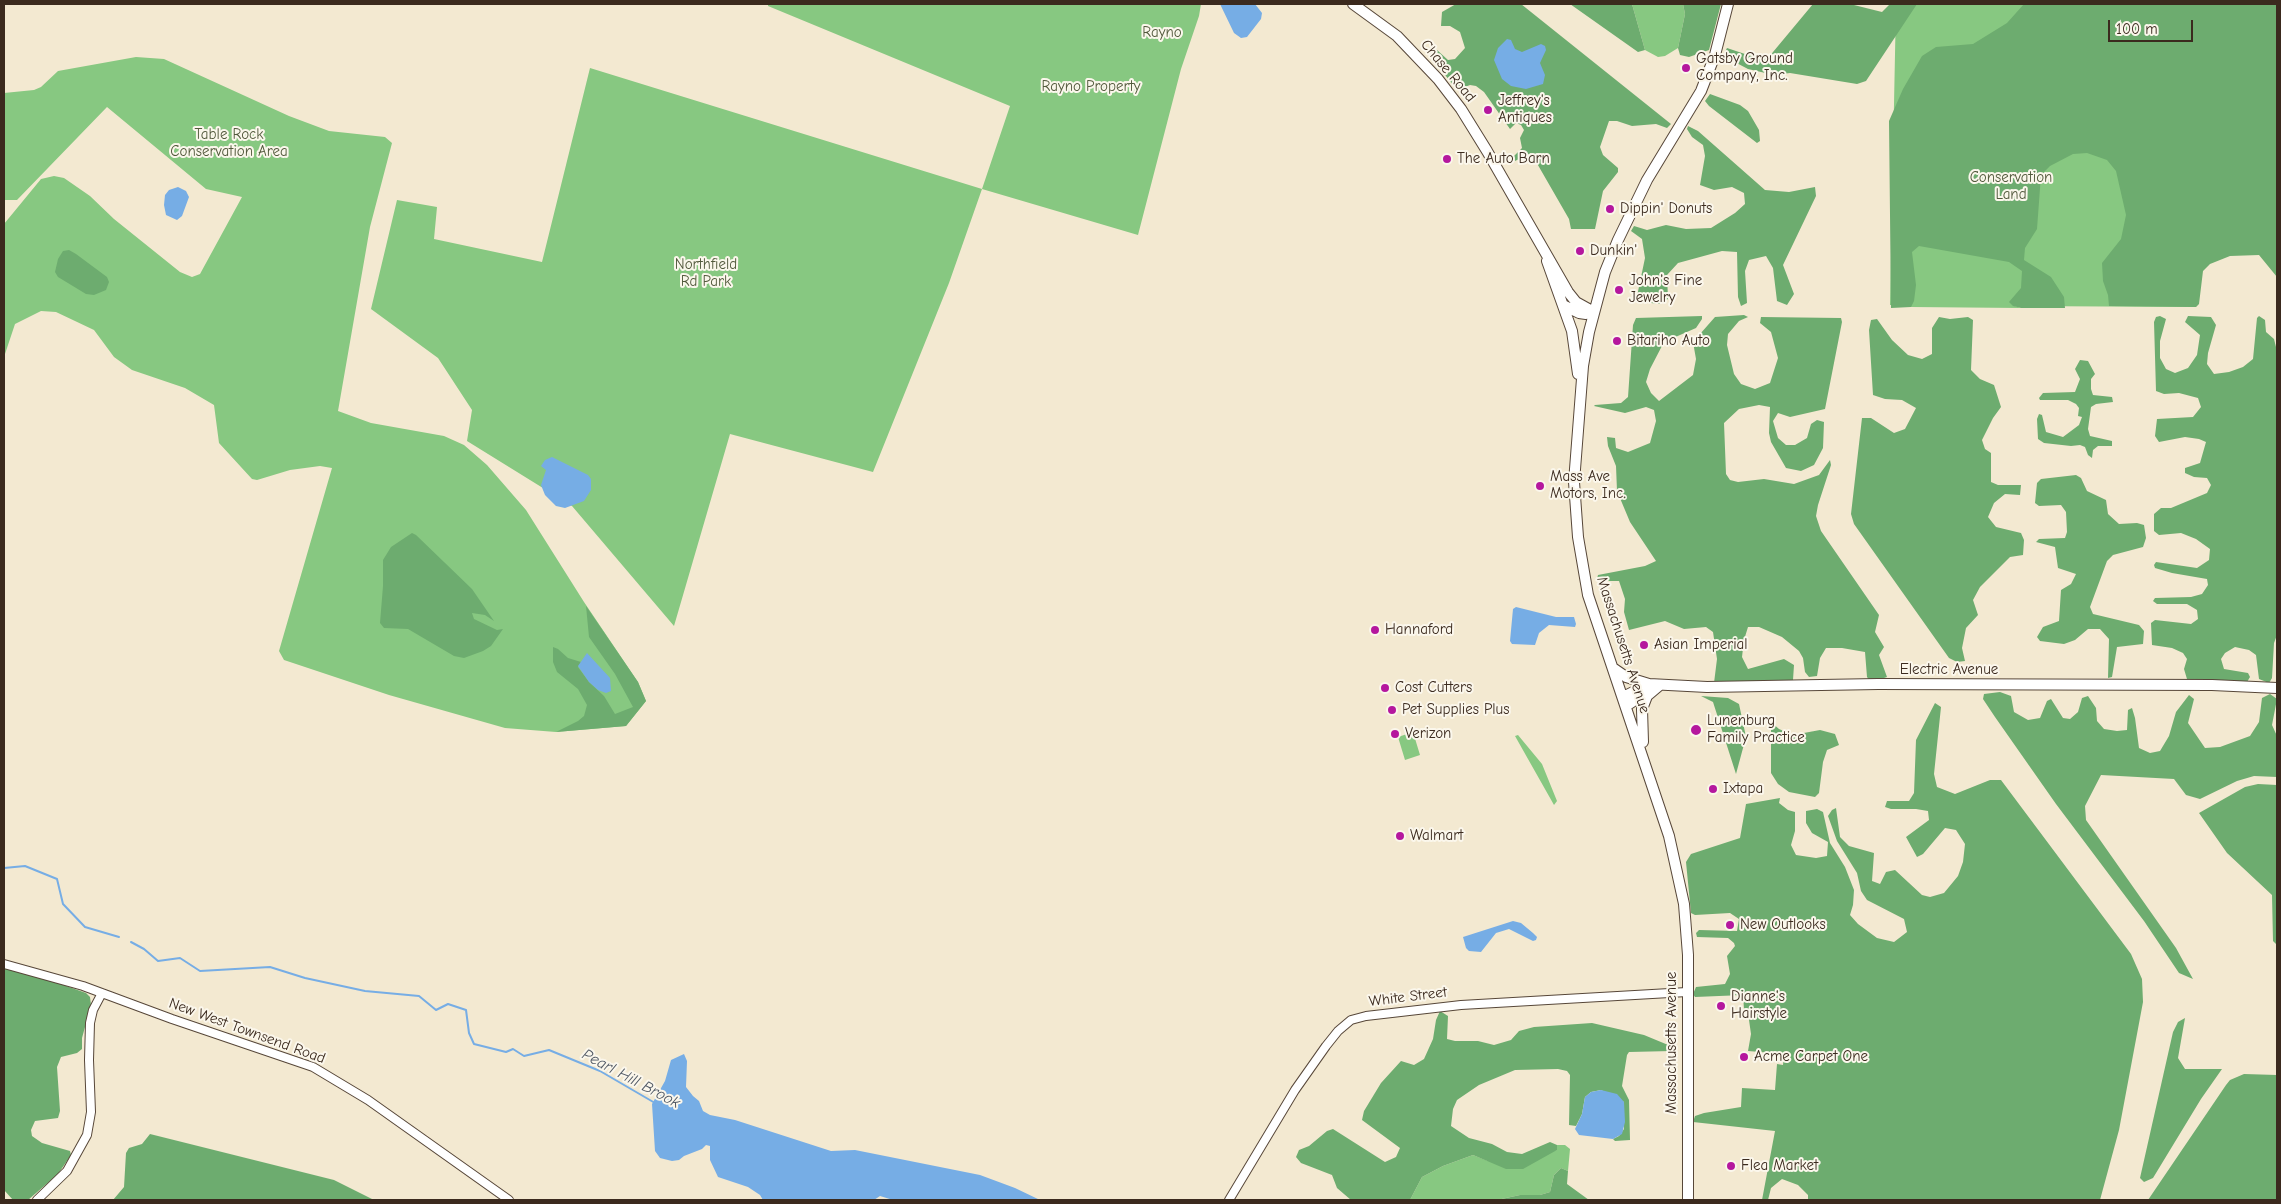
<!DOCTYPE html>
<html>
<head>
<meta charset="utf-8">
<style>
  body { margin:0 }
  #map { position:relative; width:2281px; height:1204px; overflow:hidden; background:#f3e9d1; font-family:"Comic Neue",sans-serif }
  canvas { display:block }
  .frame { position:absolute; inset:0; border:5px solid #3b2a1e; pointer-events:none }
  .scale { position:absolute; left:2108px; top:20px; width:85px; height:22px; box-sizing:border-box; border:2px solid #3b2a1e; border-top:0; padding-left:6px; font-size:15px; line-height:18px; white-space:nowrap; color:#3b2a1e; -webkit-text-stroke:4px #fbf7ec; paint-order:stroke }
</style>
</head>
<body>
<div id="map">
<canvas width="2281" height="1204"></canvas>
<div class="frame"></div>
<div class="scale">100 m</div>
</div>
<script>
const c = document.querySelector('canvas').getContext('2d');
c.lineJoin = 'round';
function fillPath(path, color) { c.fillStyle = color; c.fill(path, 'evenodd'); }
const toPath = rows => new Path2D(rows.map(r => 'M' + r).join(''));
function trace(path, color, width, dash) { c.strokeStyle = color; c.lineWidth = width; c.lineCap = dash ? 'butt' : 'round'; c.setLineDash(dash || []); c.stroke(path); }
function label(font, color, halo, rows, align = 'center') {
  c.font = font + ' "Comic Neue",sans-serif'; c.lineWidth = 4; c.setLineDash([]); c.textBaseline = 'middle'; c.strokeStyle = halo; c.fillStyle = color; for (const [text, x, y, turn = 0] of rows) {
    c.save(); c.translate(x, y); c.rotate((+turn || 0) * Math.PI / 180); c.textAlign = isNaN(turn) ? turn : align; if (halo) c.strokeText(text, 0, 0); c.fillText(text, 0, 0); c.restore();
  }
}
const green = toPath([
  [768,4,1201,4,1199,16,1181,69,1138,235,982,189,949,283,873,472,730,434,674,626,572,506,467,441,472,410,438,358,371,309,397,200,437,207,434,239,542,262,590,68,982,189,1010,106,768,6],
  [1632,4,1683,4,1685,14,1678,48,1665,56,1658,57,1645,50],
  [1896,4,2277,4,2205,225,2196,307,2015,306,2021,308,1911,307,1911,305,1890,305],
  [136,57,164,59,289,116,329,131,385,137,392,143,370,227,338,411,371,423,444,436,464,445,487,465,526,510,584,602,638,682,646,701,626,726,556,732,505,728,389,695,284,660,279,651,332,468,320,466,290,470,257,480,252,479,219,443,214,405,185,388,132,370,114,357,94,330,56,312,41,311,15,324,4,357,4,224,41,179,54,176,64,178,90,196,114,219,180,272,192,277,200,274,242,197,206,189,107,107,17,200,4,200,4,93,34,90,41,87,58,71],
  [1413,732,1420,755,1405,760,1398,737],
  [1518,735,1542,764,1557,801,1554,805,1515,736],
  [1557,1145,1565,1145,1570,1149,1568,1171,1561,1168,1554,1175,1550,1192,1540,1195,1520,1195,1497,1200,1410,1200,1422,1177,1443,1166,1473,1155,1488,1161,1557,1150]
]);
const forest = toPath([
  [1456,4,1521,4,1671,124,1667,128,1656,124,1632,126,1617,121,1609,121,1600,147,1603,155,1618,168,1618,172,1603,191,1595,229,1571,229,1569,219,1531,153,1515,161,1513,157,1522,148,1520,138,1524,130,1521,125,1516,123,1510,129,1484,92,1476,86,1470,85,1457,90,1434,61,1430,54,1433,49,1437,50,1448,60,1455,59,1465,48,1460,32,1450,26,1441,26,1442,12],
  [1570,4,1632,4,1645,50,1638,52],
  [1683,4,1721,4,1709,50,1689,57,1680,55,1678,48,1685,14],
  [1813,4,1850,4,1882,12,1890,4,1917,4,1866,81,1857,84,1790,73,1774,75,1748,69,1727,58,1725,52,1727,48,1760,59,1768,58],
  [2024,4,2277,4,2277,277,2259,255,2230,256,2210,264,2203,271,2199,304,2196,307,2109,306,2108,295,2103,281,2102,263,2121,239,2126,215,2116,171,2107,160,2087,153,2073,154,2050,166,2041,175,2037,229,2025,248,2024,260,2051,277,2064,297,2065,308,2021,308,2013,306,2009,302,2021,288,2022,271,2009,262,1919,246,1912,252,1916,285,1914,301,1911,307,1891,308,1889,121,1903,89,1922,56,1936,47,1973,44,2007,23],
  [1710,94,1740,105,1748,111,1759,130,1760,141,1757,143,1709,106,1705,101],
  [1688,126,1698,131,1765,190,1789,192,1815,187,1816,196,1783,265,1794,294,1787,305,1777,301,1773,268,1766,256,1749,260,1745,271,1747,303,1741,306,1738,297,1737,252,1722,251,1678,263,1667,275,1668,299,1659,304,1636,301,1645,258,1642,239,1631,231,1634,226,1647,230,1666,225,1686,229,1711,228,1735,213,1745,204,1744,193,1732,187,1714,190,1700,185,1705,156,1703,145,1692,137,1687,129],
  [69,250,76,254,107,277,109,282,106,290,94,295,86,294,58,277,55,272,58,259,63,251],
  [1744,315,1748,317,1739,321,1728,334,1727,345,1734,374,1741,384,1755,389,1770,383,1778,358,1771,332,1760,323,1761,317,1841,318,1842,322,1825,409,1790,417,1778,413,1773,421,1778,438,1786,445,1795,445,1807,438,1811,424,1817,420,1824,422,1823,448,1814,465,1801,471,1786,468,1771,442,1769,433,1770,407,1759,405,1739,409,1724,423,1726,474,1730,480,1738,482,1764,479,1794,484,1819,475,1830,460,1831,465,1818,505,1816,516,1821,531,1879,615,1875,632,1884,647,1879,655,1887,677,1878,680,1870,681,1867,677,1865,652,1842,648,1826,648,1820,658,1817,676,1809,677,1805,672,1803,658,1799,651,1782,637,1759,627,1748,627,1744,640,1742,657,1748,669,1784,659,1794,665,1793,680,1790,683,1714,683,1717,659,1713,632,1706,627,1684,629,1665,621,1629,630,1624,612,1625,599,1619,581,1604,581,1597,579,1598,575,1645,566,1656,561,1630,522,1617,491,1616,466,1608,446,1607,437,1615,438,1616,448,1628,452,1650,443,1656,421,1654,410,1646,407,1625,413,1594,406,1595,405,1621,403,1628,397,1633,325,1636,318,1702,316,1702,319,1696,328,1664,342,1650,369,1646,382,1651,393,1659,401,1693,375,1696,359,1693,342,1715,317],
  [2160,316,2166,319,2160,341,2160,358,2166,369,2175,373,2188,368,2197,355,2200,335,2185,322,2188,316,2211,317,2216,325,2208,353,2207,364,2214,374,2229,372,2243,367,2253,359,2257,318,2259,316,2265,320,2266,332,2274,339,2277,351,2277,635,2274,643,2272,678,2269,683,2259,679,2256,655,2249,650,2235,647,2225,653,2221,659,2224,669,2248,673,2250,677,2247,682,2187,679,2184,669,2187,659,2183,653,2172,648,2152,645,2151,623,2155,620,2191,624,2198,619,2197,610,2187,604,2157,604,2153,601,2155,598,2191,597,2202,594,2208,585,2207,579,2172,573,2155,568,2154,565,2156,562,2197,568,2209,560,2210,549,2196,539,2181,533,2159,535,2154,531,2154,514,2161,508,2171,508,2207,493,2211,485,2207,478,2194,477,2185,473,2185,468,2200,463,2206,442,2199,439,2185,437,2159,442,2155,436,2157,419,2193,417,2201,407,2198,398,2179,393,2164,394,2156,391,2154,322,2156,317],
  [1939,317,1950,319,1968,317,1973,320,1971,370,1980,379,1994,385,2001,407,1993,418,1982,440,1985,449,1991,453,1991,482,1998,485,2021,485,2020,495,2005,494,1994,503,1988,517,1996,527,2021,533,2024,540,2023,555,2010,557,1980,587,1973,600,1978,615,1966,628,1962,648,1965,661,1957,662,1949,658,1854,524,1851,514,1862,418,1871,418,1894,433,1905,429,1916,408,1902,400,1885,399,1873,395,1869,330,1871,320,1877,319,1892,340,1908,355,1922,359,1932,354,1932,328],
  [2080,360,2088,361,2095,374,2091,379,2091,389,2093,395,2112,397,2113,402,2096,404,2091,407,2088,429,2090,436,2112,441,2112,446,2098,446,2093,450,2092,458,2088,455,2085,447,2080,445,2071,446,2044,443,2038,439,2037,419,2039,414,2042,415,2046,432,2063,437,2079,425,2082,417,2078,416,2079,408,2076,404,2068,400,2040,400,2039,398,2043,393,2075,392,2080,379,2075,369],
  [2076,475,2081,478,2087,491,2106,500,2108,514,2119,524,2137,523,2144,525,2146,538,2143,547,2113,555,2107,561,2090,607,2093,614,2139,625,2144,631,2143,644,2117,647,2112,677,2108,678,2109,639,2100,629,2088,629,2075,640,2064,644,2040,641,2037,637,2043,627,2059,621,2061,590,2071,584,2076,574,2058,568,2055,547,2036,542,2039,539,2065,538,2067,532,2066,512,2061,505,2039,506,2035,503,2037,483,2041,479],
  [412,533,416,535,472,589,494,621,485,615,472,613,474,619,497,630,503,629,491,646,483,651,464,658,454,656,408,629,384,628,380,623,383,586,383,560,391,547],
  [586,606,638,682,646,701,626,726,556,732,578,721,584,716,587,705,578,689,557,672,553,662,553,647,558,649,568,658,581,662,578,667,589,682,604,696,615,714,633,707,615,674,589,637],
  [2000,692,2011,696,2014,712,2028,720,2040,718,2047,701,2051,699,2063,718,2070,719,2078,712,2082,698,2088,696,2096,708,2097,721,2104,729,2117,731,2127,730,2128,710,2132,708,2135,718,2139,748,2150,753,2160,751,2169,736,2176,712,2189,695,2194,699,2188,723,2205,748,2220,747,2250,736,2259,722,2262,698,2270,694,2277,699,2272,725,2277,736,2277,777,2254,776,2237,781,2200,799,2186,795,2174,779,2101,775,2085,806,2086,820,2176,948,2193,979,2179,973,2144,921,2056,804,1995,717,1983,699,1984,694],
  [1701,696,1728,698,1739,704,1746,737,1736,774,1713,702],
  [1935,703,1941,707,1934,774,1937,787,1955,794,1990,780,2001,780,2131,954,2142,979,2143,1002,2119,1130,2100,1200,1808,1200,1808,1195,1798,1185,1782,1179,1771,1188,1768,1200,1762,1200,1775,1131,1693,1122,1695,1116,1704,1113,1741,1107,1742,1088,1775,1090,1777,1064,1783,1065,1784,1054,1748,1051,1751,1034,1749,1020,1744,1009,1743,995,1695,997,1693,994,1696,987,1725,984,1730,974,1727,956,1735,946,1734,943,1728,938,1697,937,1696,933,1699,930,1737,931,1739,919,1730,913,1695,915,1691,913,1686,862,1691,854,1740,838,1746,804,1780,798,1779,803,1788,810,1795,812,1795,831,1791,845,1796,855,1816,858,1827,856,1828,842,1812,833,1806,823,1806,811,1817,809,1823,812,1830,843,1845,867,1854,890,1853,905,1850,915,1858,924,1877,938,1894,942,1907,932,1904,919,1867,900,1861,891,1857,873,1837,841,1828,816,1832,810,1836,808,1840,837,1849,846,1874,853,1872,881,1880,884,1886,872,1895,870,1922,895,1930,897,1944,893,1958,876,1963,862,1965,844,1956,830,1945,828,1923,854,1917,857,1906,837,1929,820,1928,811,1916,809,1891,809,1885,807,1887,801,1909,801,1914,793,1916,740],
  [1771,722,1779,729,1793,735,1820,730,1835,734,1839,745,1827,750,1823,762,1819,793,1815,797,1789,792,1778,784,1771,773],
  [2258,784,2277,785,2277,945,2273,941,2272,895,2227,853,2199,813,2245,787],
  [4,967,38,976,86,993,90,997,91,1005,82,1038,82,1049,77,1053,61,1057,57,1067,60,1111,58,1118,35,1121,31,1130,32,1136,42,1143,70,1151,71,1155,58,1174,28,1200,13,1200,4,1190],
  [1440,1011,1448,1016,1447,1039,1455,1041,1478,1041,1494,1045,1511,1040,1519,1031,1534,1027,1592,1023,1644,1035,1673,1047,1672,1051,1629,1052,1627,1055,1622,1086,1629,1100,1630,1140,1615,1141,1613,1139,1619,1136,1624,1129,1624,1102,1601,1090,1591,1092,1585,1097,1582,1114,1576,1126,1569,1125,1570,1075,1567,1071,1558,1069,1515,1070,1479,1085,1457,1100,1453,1109,1451,1126,1469,1138,1492,1144,1507,1152,1522,1154,1550,1142,1557,1145,1557,1150,1523,1169,1506,1169,1473,1155,1443,1166,1422,1177,1410,1200,1351,1200,1337,1188,1332,1175,1301,1163,1296,1157,1299,1150,1309,1146,1327,1131,1333,1129,1385,1162,1396,1157,1400,1148,1362,1120,1364,1111,1381,1083,1401,1061,1414,1065,1424,1059,1433,1039,1436,1020],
  [2185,1018,2178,1058,2185,1069,2222,1069,2201,1099,2153,1178,2144,1182,2140,1178,2173,1032,2178,1022],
  [2244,1074,2277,1075,2277,1200,2148,1200,2226,1085,2230,1080],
  [150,1134,334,1180,374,1200,113,1200,124,1187,126,1153,129,1148,142,1144],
  [1561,1168,1568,1171,1567,1184,1589,1200,1497,1200,1520,1195,1540,1195,1550,1192,1554,1175]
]);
const water = toPath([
  [1220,4,1255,4,1262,13,1261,19,1247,37,1241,38,1234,33],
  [1507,39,1511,40,1515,49,1522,52,1541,44,1545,46,1546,50,1540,63,1545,75,1543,84,1526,89,1511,86,1502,79,1494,60,1498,48],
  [178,187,186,191,189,197,182,216,177,220,166,215,164,205,165,195,169,190],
  [552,457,588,475,591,479,591,490,584,501,565,508,556,506,545,495,541,485,546,470,541,466,545,460],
  [1516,607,1556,617,1574,617,1576,624,1575,627,1549,625,1539,633,1535,645,1512,644,1510,641,1513,609],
  [587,653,610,678,611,691,606,693,598,690,589,682,578,666],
  [1513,921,1521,923,1533,933,1537,937,1536,940,1533,941,1509,929,1496,933,1481,952,1469,951,1466,948,1463,937],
  [684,1054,687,1061,686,1087,693,1096,699,1101,703,1111,710,1115,735,1120,831,1151,855,1150,980,1175,1015,1188,1040,1200,893,1200,880,1196,874,1200,763,1200,760,1195,748,1187,718,1177,710,1160,710,1146,706,1145,702,1149,684,1156,679,1160,672,1161,660,1158,655,1151,652,1104,665,1081,671,1060],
  [1601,1090,1617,1094,1624,1102,1625,1122,1622,1134,1613,1139,1579,1135,1575,1129,1582,1114,1585,1097,1591,1092]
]);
const stream = toPath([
  [4,868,25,866,57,879,63,904,85,927,119,937],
  [131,942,144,949,158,961,180,958,200,971,270,967,305,978,365,991,419,996,436,1010,448,1004,466,1010,469,1033,474,1044,506,1052,513,1049,524,1056,549,1050,600,1071,655,1103]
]);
const minor = toPath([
  [4,964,83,986,172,1019,313,1067,368,1100,509,1200],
  [37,1200,67,1171,87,1135,91,1112,89,1060,90,1023,93,1010,102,993],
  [1229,1200,1295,1090,1326,1046,1338,1031,1351,1020,1366,1016,1461,1005,1687,992]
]);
const major = toPath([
  [1353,4,1397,36,1438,79,1461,109,1487,151,1568,292,1576,302,1594,312],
  [1547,261,1572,331,1578,374],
  [1563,305,1579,313,1586,314,1594,312],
  [1613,668,1626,677,1649,684,1707,687,1878,684,2212,685,2277,688],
  [1623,697,1649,684],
  [1626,706,1650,690],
  [1643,742,1642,709,1647,696,1660,685],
  [1688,1200,1688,955,1684,904,1669,836,1588,595,1578,537,1574,482,1583,366,1589,332,1605,272,1618,240,1647,180,1701,91,1715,55,1728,4]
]);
const markers = [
  [1686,68,5,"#b5179e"],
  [1488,110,5,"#b5179e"],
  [1447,159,5,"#b5179e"],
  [1610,209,5,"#b5179e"],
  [1580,251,5,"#b5179e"],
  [1619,290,5,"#b5179e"],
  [1617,341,5,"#b5179e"],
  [1540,486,5,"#b5179e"],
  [1375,630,5,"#b5179e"],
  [1644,645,5,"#b5179e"],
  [1385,688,5,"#b5179e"],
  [1392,710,5,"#b5179e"],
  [1696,730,6,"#b5179e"],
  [1395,734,5,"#b5179e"],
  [1713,789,5,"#b5179e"],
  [1400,836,5,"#b5179e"],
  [1730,925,5,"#b5179e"],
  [1721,1006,5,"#b5179e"],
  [1744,1057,5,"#b5179e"],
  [1731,1166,5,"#b5179e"]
];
const parkNames = [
  ["Rayno",1162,33],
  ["Rayno Property",1091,87],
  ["Table Rock",229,135],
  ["Conservation Area",229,152],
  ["Conservation",2011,178],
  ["Land",2011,195],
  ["Northfield",706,265],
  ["Rd Park",706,282]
];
const poiNames = [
  ["Gatsby Ground",1696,59],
  ["Company, Inc.",1696,76],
  ["Jeffrey's",1498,101],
  ["Antiques",1498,118],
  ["The Auto Barn",1457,159],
  ["Dippin' Donuts",1620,209],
  ["Dunkin'",1590,251],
  ["John's Fine",1629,281],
  ["Jewelry",1629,298],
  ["Bitariho Auto",1627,341],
  ["Mass Ave",1550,477],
  ["Motors, Inc.",1550,494],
  ["Hannaford",1385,630],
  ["Asian Imperial",1654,645],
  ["Cost Cutters",1395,688],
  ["Pet Supplies Plus",1402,710],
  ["Lunenburg",1707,721],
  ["Family Practice",1707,738],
  ["Verizon",1405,734],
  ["Ixtapa",1723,789],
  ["Walmart",1410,836],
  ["New Outlooks",1740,925],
  ["Dianne's",1731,997],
  ["Hairstyle",1731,1014],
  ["Acme Carpet One",1754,1057],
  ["Flea Market",1741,1166]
];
const streetNames = [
  ["Chase Road",1448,71,50],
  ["Massachusetts Avenue",1623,645,72],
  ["Electric Avenue",1949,670],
  ["White Street",1408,997,-7],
  ["New West Townsend Road",247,1031,20],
  ["Massachusetts Avenue",1672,1043,-90]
];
const waterNames = [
  ["Pearl Hill Brook",631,1079,28]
];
fillPath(green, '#87c881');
fillPath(forest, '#6dac6f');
fillPath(water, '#76ade5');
trace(stream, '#76ade5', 2);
trace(minor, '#574739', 10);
trace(major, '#574739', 12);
trace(minor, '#fff', 8);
trace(major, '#fff', 10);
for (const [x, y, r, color] of markers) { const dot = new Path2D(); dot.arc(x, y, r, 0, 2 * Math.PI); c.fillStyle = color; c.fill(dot); trace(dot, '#fbf7ec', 2); }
label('15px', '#52593c', '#fbf7ec', parkNames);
label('15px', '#3b2a1e', '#fbf7ec', poiNames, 'left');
label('15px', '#3b2a1e', '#fbf7ec', streetNames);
label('italic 16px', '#505864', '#fbf7ec', waterNames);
</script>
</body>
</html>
